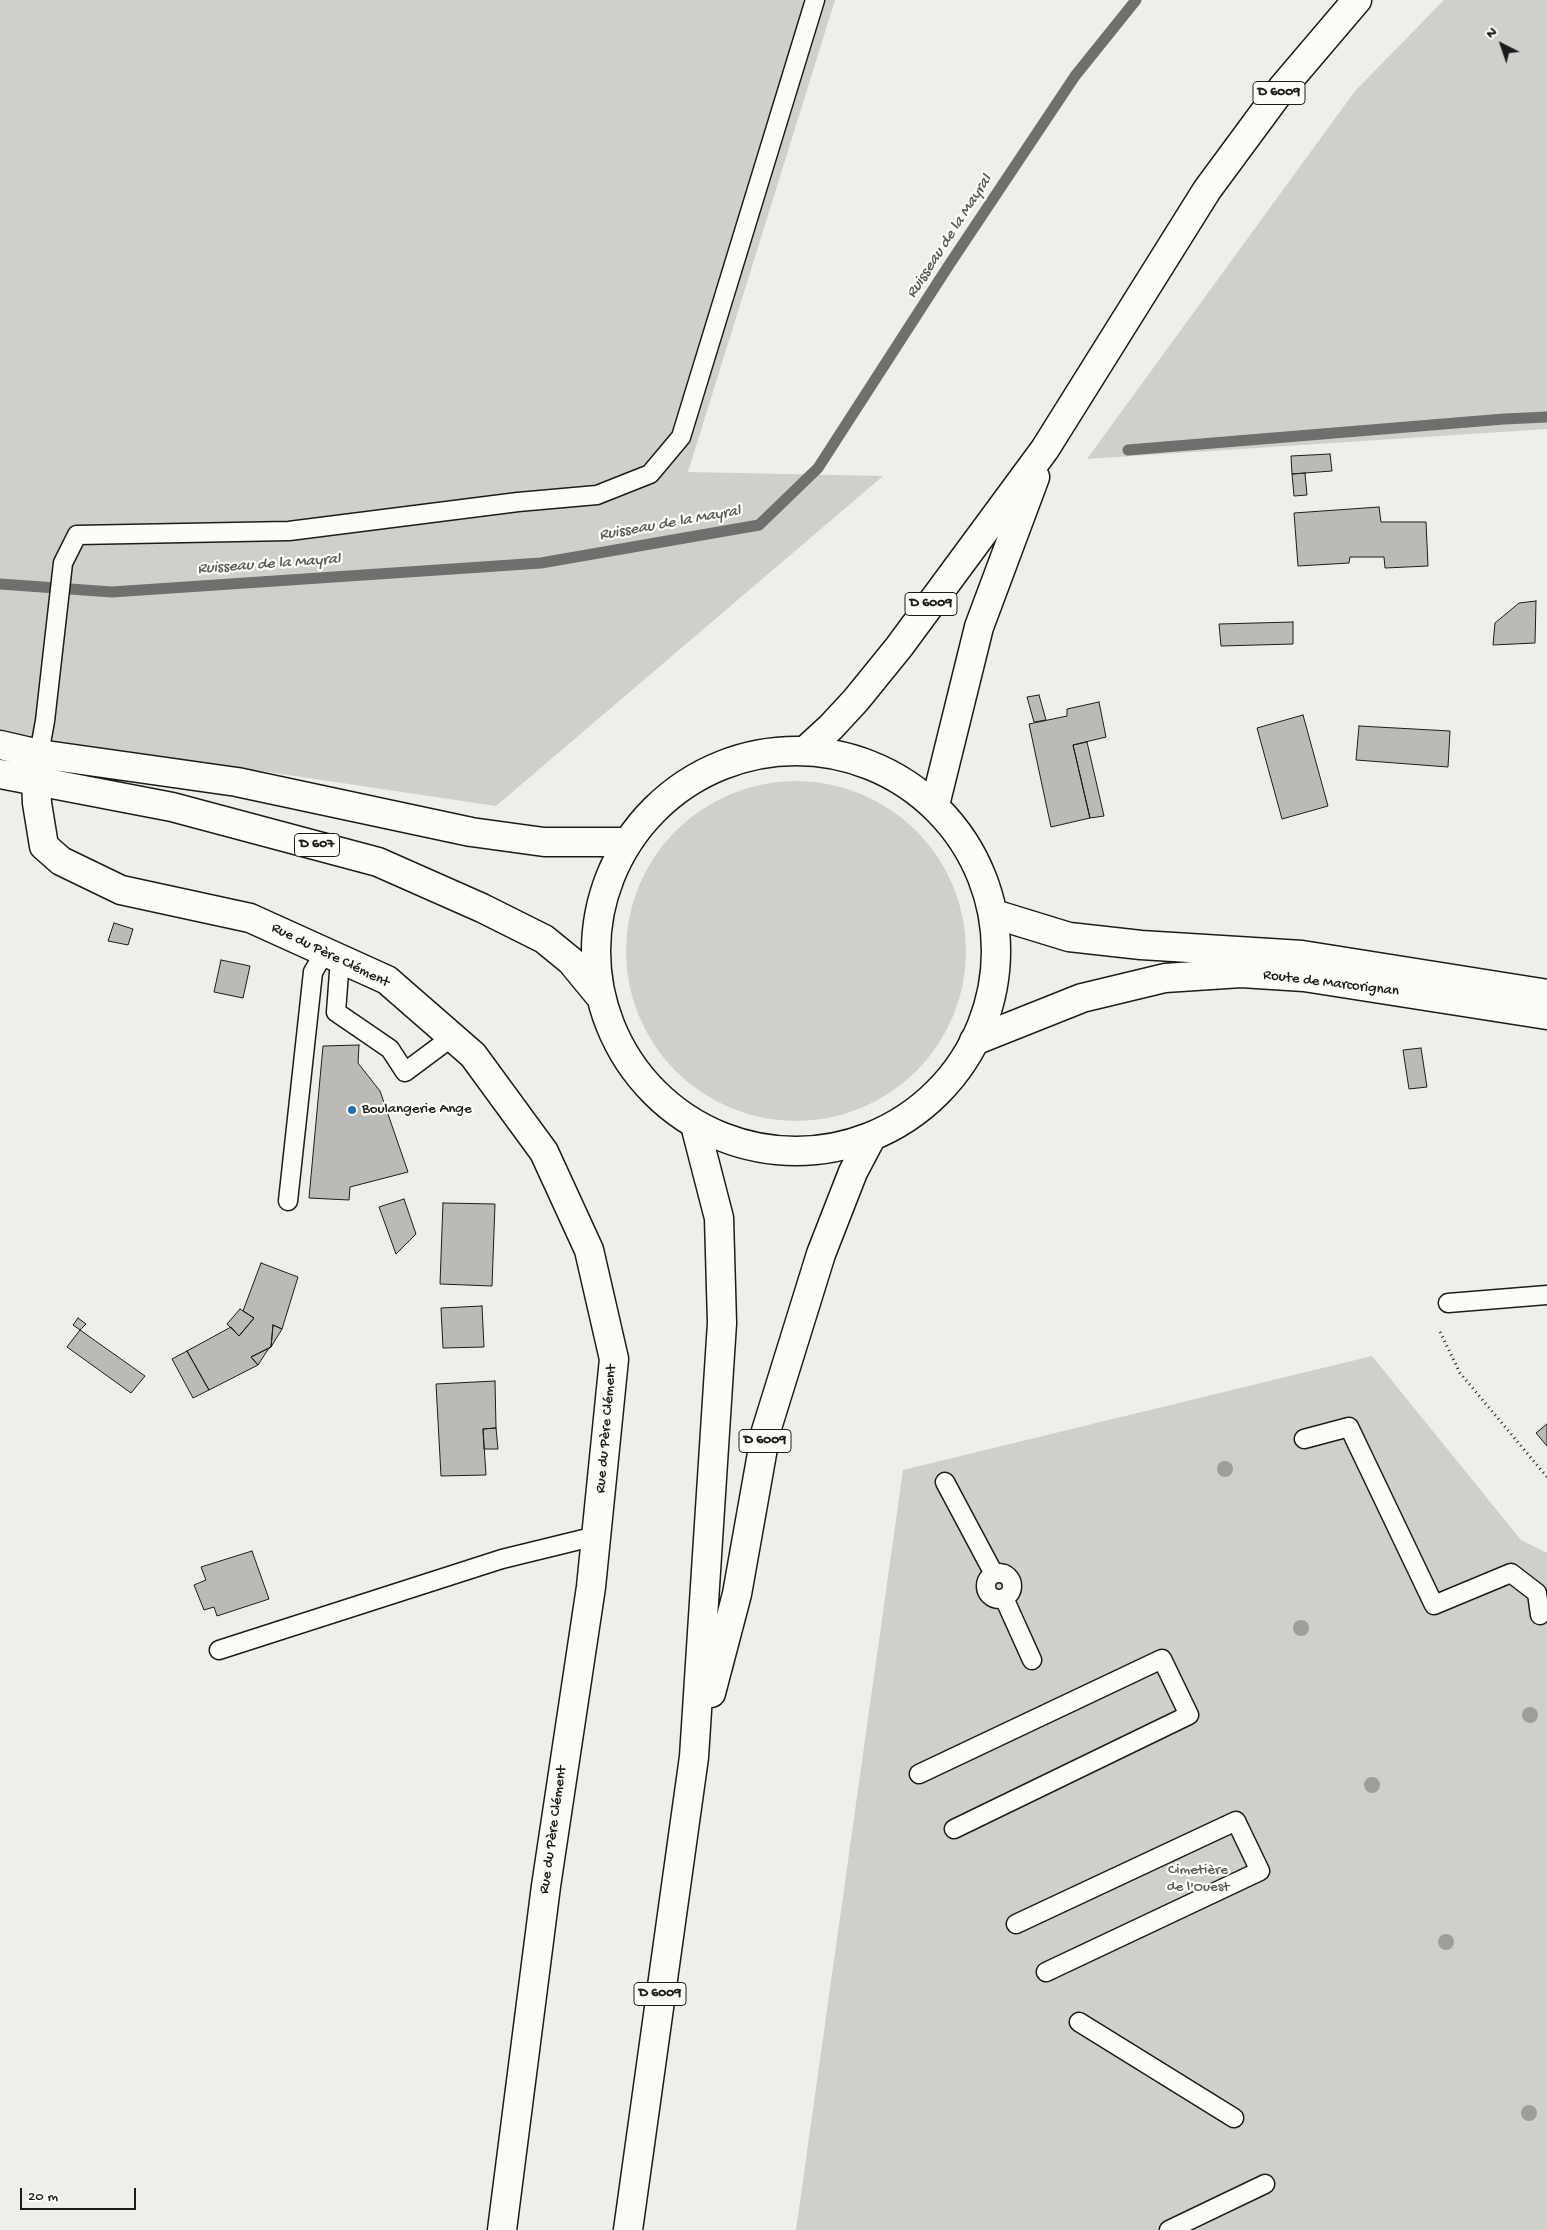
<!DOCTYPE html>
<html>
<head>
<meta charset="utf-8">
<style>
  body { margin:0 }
  #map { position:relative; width:1547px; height:2230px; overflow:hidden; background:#f0eeea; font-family:"Gochi Hand",sans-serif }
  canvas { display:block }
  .north { position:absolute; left:1477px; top:20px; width:50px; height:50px; -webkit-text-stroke:4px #fdfcf7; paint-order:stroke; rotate:319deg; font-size:14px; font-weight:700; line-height:20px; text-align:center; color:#1c1c1c }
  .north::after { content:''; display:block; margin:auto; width:18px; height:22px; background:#1c1c1c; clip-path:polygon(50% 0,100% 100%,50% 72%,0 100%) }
  .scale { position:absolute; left:20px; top:2188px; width:116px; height:22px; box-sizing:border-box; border:2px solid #1c1c1c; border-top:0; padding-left:6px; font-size:15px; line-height:18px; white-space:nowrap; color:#1c1c1c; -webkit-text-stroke:4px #fdfcf7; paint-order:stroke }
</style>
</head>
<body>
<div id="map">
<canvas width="1547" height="2230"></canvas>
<div class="north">N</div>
<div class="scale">20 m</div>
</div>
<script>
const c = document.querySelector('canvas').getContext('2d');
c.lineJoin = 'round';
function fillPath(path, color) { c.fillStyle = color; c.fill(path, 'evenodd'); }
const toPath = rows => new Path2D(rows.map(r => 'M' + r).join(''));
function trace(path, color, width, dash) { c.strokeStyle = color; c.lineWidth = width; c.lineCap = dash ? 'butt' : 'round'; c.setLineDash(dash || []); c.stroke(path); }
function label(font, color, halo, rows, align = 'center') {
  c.font = font + ' "Gochi Hand",sans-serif'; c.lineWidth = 4.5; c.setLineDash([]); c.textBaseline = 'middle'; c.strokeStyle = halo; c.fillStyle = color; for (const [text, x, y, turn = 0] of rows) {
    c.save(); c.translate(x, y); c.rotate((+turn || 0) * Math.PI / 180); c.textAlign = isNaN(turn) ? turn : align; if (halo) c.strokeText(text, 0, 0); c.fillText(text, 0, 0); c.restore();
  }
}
const green = toPath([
  [0,0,835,0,688,472,883,476,496,806,0,732],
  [1444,0,1547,0,1547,429,1087,459,1355,91],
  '626 951a170 170 0 1 1 340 0a170 170 0 1 1-340 0Z',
  [1372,1356,1521,1540,1547,1553,1547,2230,796,2230,903,1470]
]);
const stream = toPath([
  [1128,450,1504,419,1547,417],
  [0,584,112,592,541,563,759,525,818,468,949,265,1075,76,1136,0]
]);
const building = toPath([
  [1330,454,1332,471,1292,474,1291,456,1330,454],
  [1305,473,1307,495,1294,496,1292,474,1305,473],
  [1379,507,1381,522,1426,522,1428,566,1385,568,1384,557,1350,557,1349,563,1298,566,1294,513,1379,507],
  [1536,601,1535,643,1493,645,1495,623,1519,603,1536,601],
  [1293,622,1293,644,1221,646,1219,624,1293,622],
  [1039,695,1046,720,1034,722,1027,697,1039,695],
  [1099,702,1106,737,1073,745,1090,818,1051,827,1029,724,1067,716,1067,709,1099,702],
  [1303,715,1328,806,1282,819,1257,728,1303,715],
  [1359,726,1450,731,1448,767,1356,760,1359,726],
  [1087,742,1104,816,1090,818,1073,745,1087,742],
  [114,923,133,929,128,945,108,941,114,923],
  [221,960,250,966,243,998,214,992,221,960],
  [359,1045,358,1063,380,1091,408,1172,350,1187,349,1200,309,1198,323,1046,359,1045],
  [1421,1048,1427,1087,1409,1089,1403,1050,1421,1048],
  [404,1199,416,1234,396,1254,379,1207,404,1199],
  [443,1203,495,1204,492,1286,440,1284,443,1203],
  [261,1263,298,1277,282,1329,273,1325,271,1347,251,1357,258,1365,209,1390,187,1351,231,1327,239,1336,254,1318,243,1311,261,1263],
  [482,1306,484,1347,443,1348,441,1308,482,1306],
  [240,1309,254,1318,239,1336,227,1324,240,1309],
  [78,1318,86,1324,80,1330,73,1325,78,1318],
  [273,1325,282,1329,271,1347,273,1325],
  [80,1330,145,1376,131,1393,67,1347,80,1330],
  [271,1347,269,1348,258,1365,251,1357,271,1347],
  [187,1351,209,1390,193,1398,172,1359,187,1351],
  [495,1381,496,1428,483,1429,486,1475,441,1476,436,1384,495,1381],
  [1547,1424,1547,1446,1536,1433,1547,1424],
  [496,1428,498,1449,484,1449,483,1429,496,1428],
  [252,1551,269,1599,217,1616,214,1607,204,1610,194,1585,206,1580,201,1567,252,1551]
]);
const path = toPath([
  [1440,1332,1460,1373,1547,1477]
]);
const service = toPath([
  [39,754,45,721,63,563,77,535,289,531,518,502,597,495,650,474,681,437,815,0],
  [340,959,336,1012,390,1049,405,1072,452,1037],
  [288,1201,313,972,325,952],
  [1448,1303,1547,1295],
  [1304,1439,1349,1427,1434,1605,1511,1573,1537,1593,1540,1615],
  [945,1482,994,1574],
  '986 1586a13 13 0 1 1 26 0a13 13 0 1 1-26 0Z',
  [1004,1598,1032,1660],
  [219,1650,502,1559,596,1536],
  [919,1774,1162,1659,1189,1715,954,1829],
  [1016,1924,1236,1821,1260,1871,1046,1972],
  [1079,2022,1234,2118],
  [1169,2230,1265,2184]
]);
const minor = toPath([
  [39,757,36,779,37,803,44,846,61,861,121,890,250,918,387,980,473,1055,544,1152,589,1250,614,1359,591,1587,546,1886,502,2230]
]);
const secondary = toPath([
  [994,914,1069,937,1141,945,1302,955,1547,994],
  [974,1041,1082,998,1165,978,1241,973,1304,977,1547,1015]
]);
const primary = toPath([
  [0,745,39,754,237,782,471,832,544,842,626,842],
  [806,750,831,727,856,700,899,647,1045,449,1207,190,1283,87,1357,0],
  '596 951a200 200 0 1 1 400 0a200 200 0 1 1-400 0Z',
  [0,774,172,807,378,862,482,908,544,939,571,961,599,995],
  [935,805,979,627,1035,477],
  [711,1693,737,1594,766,1431,821,1254,853,1172,872,1136],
  [628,2230,694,1757,722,1323,719,1218,695,1125]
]);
const trees = [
  [1225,1469],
  [1301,1628],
  [1530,1715],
  [1372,1785],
  [1446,1942],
  [1529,2113]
];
const markers = [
  [352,1110,5,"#1f6fb2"]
];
const shields = [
  [1279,93,52],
  [931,604,52],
  [317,845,45],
  [765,1441,52],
  [660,1994,52]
];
const shieldNames = [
  ["D 6009",1279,93],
  ["D 6009",931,604],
  ["D 607",317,845],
  ["D 6009",765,1441],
  ["D 6009",660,1994]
];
const streetNames = [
  ["Rue du Père Clément",330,956,26],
  ["Route de Marcorignan",1331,984,7],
  ["Rue du Père Clément",607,1429,-85],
  ["Rue du Père Clément",554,1830,-82]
];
const poiNames = [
  ["Boulangerie Ange",362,1110]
];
const parkNames = [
  ["Cimetière",1198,1871],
  ["de l'Ouest",1198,1888]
];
const waterNames = [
  ["Ruisseau de la Mayral",950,237,-57],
  ["Ruisseau de la Mayral",670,524,-10],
  ["Ruisseau de la Mayral",269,565,-4]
];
fillPath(green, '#d0cfcc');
trace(stream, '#706f6d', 11);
fillPath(building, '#bbbab6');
trace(building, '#1c1c1c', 1);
trace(service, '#1c1c1c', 21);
trace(minor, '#1c1c1c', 31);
trace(secondary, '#1c1c1c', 31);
trace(primary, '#1c1c1c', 31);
trace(path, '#1c1c1c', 3, [1, 4]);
trace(service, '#fdfcf7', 18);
trace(minor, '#fdfcf7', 28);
trace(secondary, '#fdfcf7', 28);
trace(primary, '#fdfcf7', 28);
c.fillStyle = '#9e9d9b';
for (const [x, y] of trees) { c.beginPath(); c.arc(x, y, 8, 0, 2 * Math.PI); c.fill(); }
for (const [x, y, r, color] of markers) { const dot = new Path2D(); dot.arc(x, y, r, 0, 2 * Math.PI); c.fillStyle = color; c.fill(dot); trace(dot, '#fdfcf7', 2); }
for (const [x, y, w] of shields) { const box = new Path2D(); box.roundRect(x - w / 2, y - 11.5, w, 23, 4); c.fillStyle = '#fdfcf7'; c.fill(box); trace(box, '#1c1c1c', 1); }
label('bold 14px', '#1c1c1c', null, shieldNames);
label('15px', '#1c1c1c', '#fdfcf7', streetNames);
label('15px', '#1c1c1c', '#fdfcf7', poiNames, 'left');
label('15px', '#5b5b5a', '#fdfcf7', parkNames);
label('italic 16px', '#5b5b59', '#fdfcf7', waterNames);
</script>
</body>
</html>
